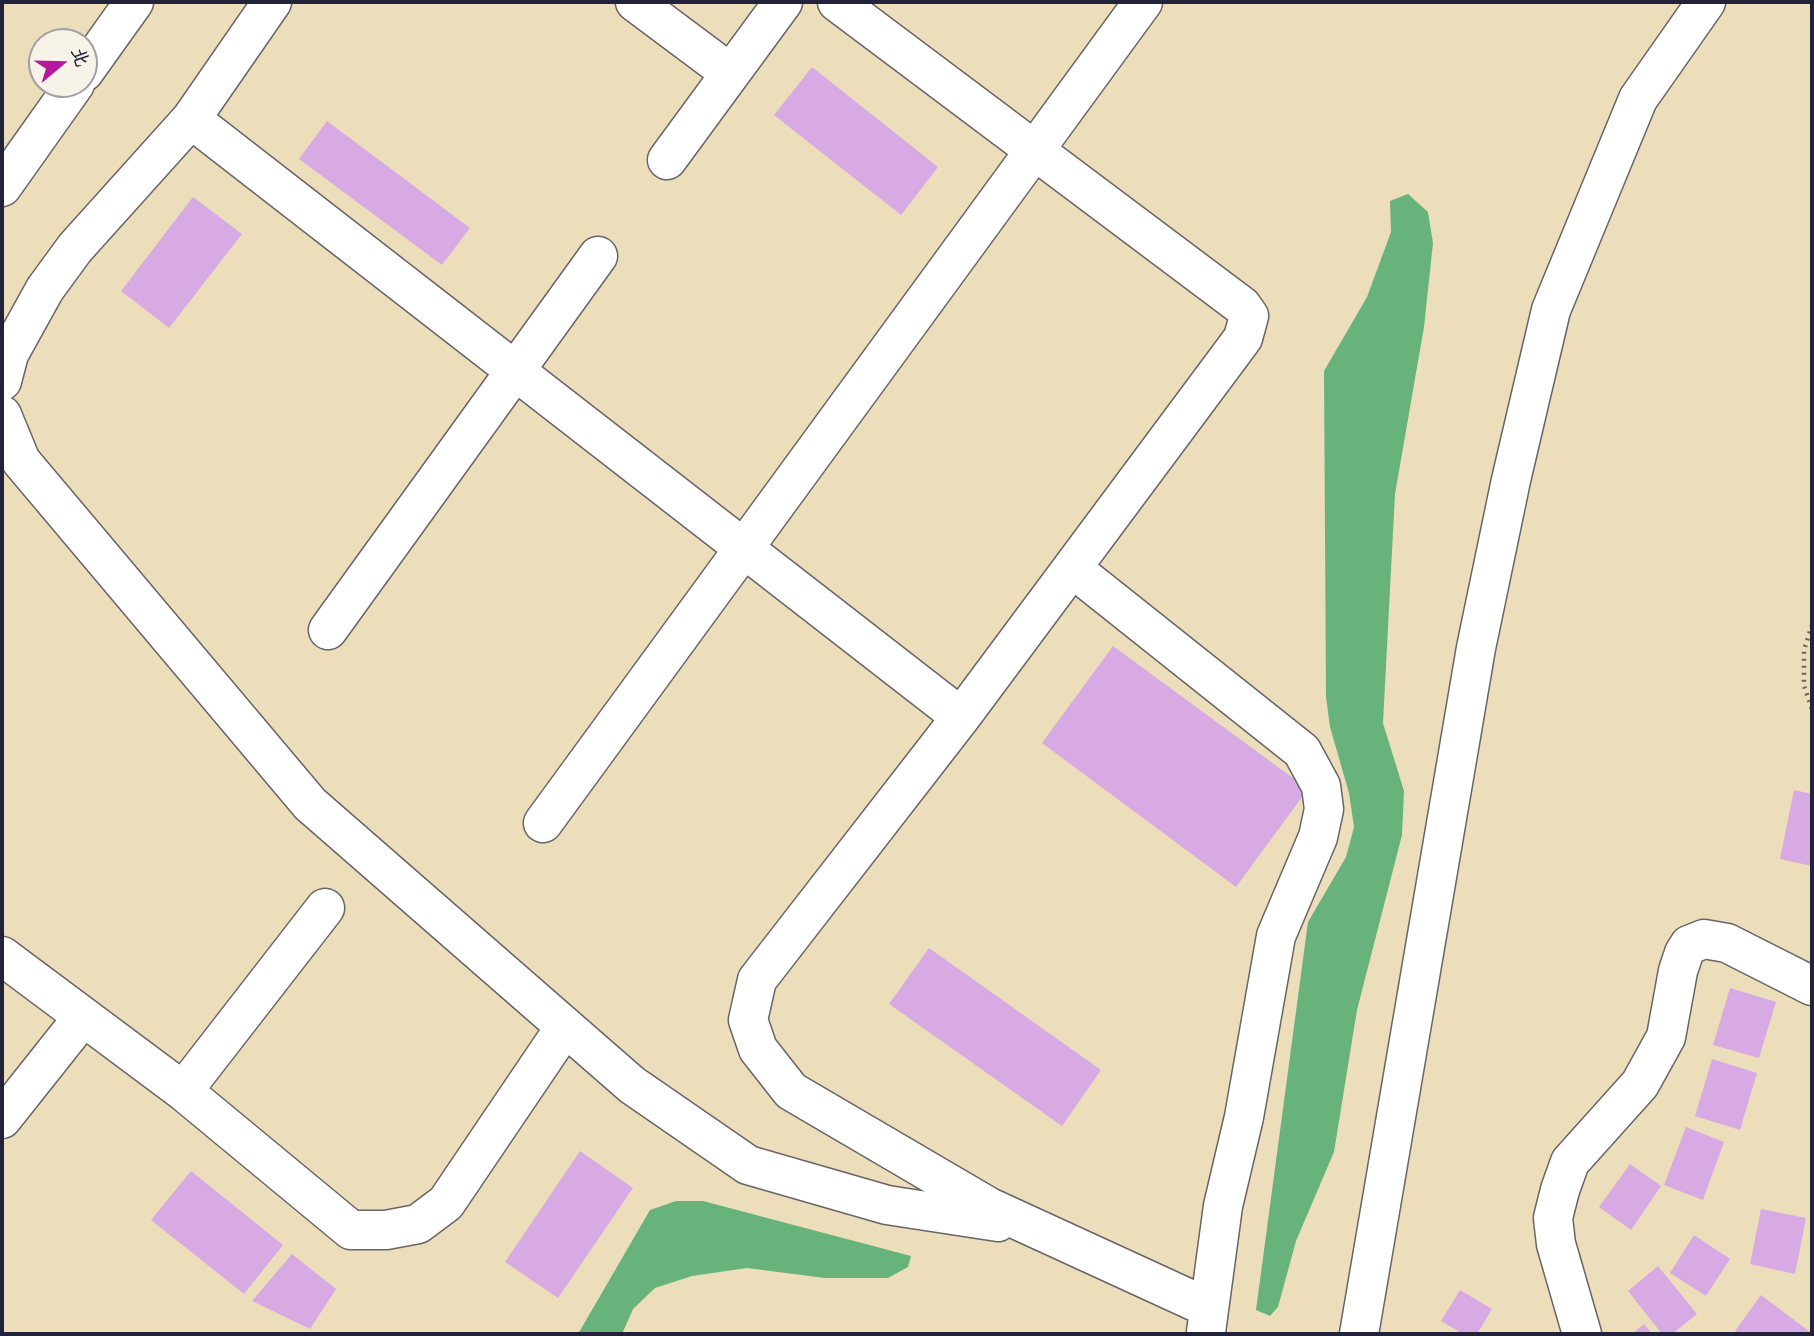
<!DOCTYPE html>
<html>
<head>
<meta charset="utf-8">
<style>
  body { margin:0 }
  #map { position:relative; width:1814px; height:1336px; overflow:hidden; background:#ecdeba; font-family:"Patrick Hand","LXGW WenKai TC",sans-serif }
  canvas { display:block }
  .frame { position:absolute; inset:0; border:4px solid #22223b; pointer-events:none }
  .north { position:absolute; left:28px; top:28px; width:70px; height:70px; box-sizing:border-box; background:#f7f3e8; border:2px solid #a29fa3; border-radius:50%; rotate:71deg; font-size:19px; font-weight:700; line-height:28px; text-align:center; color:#22223b }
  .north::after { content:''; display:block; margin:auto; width:24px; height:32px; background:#b5179e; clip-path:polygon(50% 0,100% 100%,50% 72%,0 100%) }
</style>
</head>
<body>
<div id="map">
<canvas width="1814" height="1336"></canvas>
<div class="frame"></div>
<div class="north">北</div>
</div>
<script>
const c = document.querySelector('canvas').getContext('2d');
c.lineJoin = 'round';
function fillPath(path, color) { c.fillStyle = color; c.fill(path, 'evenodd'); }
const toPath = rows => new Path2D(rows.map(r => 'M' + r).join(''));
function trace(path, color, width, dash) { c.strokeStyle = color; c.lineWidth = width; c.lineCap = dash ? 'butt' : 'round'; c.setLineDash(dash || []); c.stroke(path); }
const forest = toPath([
  [1408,194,1428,212,1433,243,1424,327,1395,494,1383,723,1404,791,1402,835,1357,1010,1334,1152,1296,1241,1278,1307,1270,1316,1256,1310,1308,922,1346,857,1354,827,1349,793,1330,727,1326,697,1324,371,1367,297,1391,232,1390,201],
  [676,1201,703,1201,911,1256,908,1267,888,1278,825,1278,747,1268,692,1276,655,1288,633,1309,622,1334,578,1334,650,1210]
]);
const building = toPath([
  [812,67,938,167,901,215,774,115],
  [327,121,470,228,442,265,299,159],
  [193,197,242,234,169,328,121,291],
  [1113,646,1308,789,1236,887,1042,743],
  [1794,790,1812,794,1812,866,1780,859],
  [929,948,1101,1070,1062,1126,889,1004],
  [1730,988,1776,1002,1759,1058,1713,1045],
  [1712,1059,1757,1073,1740,1130,1695,1116],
  [1686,1127,1724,1142,1703,1200,1664,1185],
  [580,1151,633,1188,558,1298,505,1262],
  [1630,1164,1661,1186,1631,1230,1599,1207],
  [191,1171,283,1245,244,1294,151,1220],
  [1761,1209,1806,1218,1795,1274,1750,1264],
  [1694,1235,1730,1259,1706,1296,1670,1273],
  [292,1254,336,1289,310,1329,252,1301],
  [1658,1266,1697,1314,1672,1334,1662,1334,1628,1291],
  [1460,1290,1492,1309,1477,1334,1463,1334,1441,1321],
  [1761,1295,1810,1332,1808,1334,1739,1334,1735,1331],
  [1644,1324,1652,1334,1632,1334]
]);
const path = toPath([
  [1812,625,1804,650,1804,686,1812,709]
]);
const minor = toPath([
  [635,2,730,73],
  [837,2,1242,306,1249,316,1243,338,961,717,757,980,748,1020,758,1049,791,1091,989,1207,1209,1308],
  [84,72,134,2],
  [191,119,961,717],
  [667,160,783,2],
  [2,187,75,84],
  [2,381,9,354,45,289,75,248,191,119,272,2],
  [2,415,21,461,310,804,632,1085,748,1165,887,1205,998,1222],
  [1072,568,1302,751,1321,786,1324,809,1318,837,1276,936,1244,1117,1223,1206,1206,1332],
  [328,630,598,256],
  [543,823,1143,2],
  [2,956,183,1091,351,1230,386,1230,418,1224,446,1203,565,1027],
  [183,1091,325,908],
  [2,1119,83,1017],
  [1359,1334,1476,648,1511,480,1551,310,1638,99,1706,2],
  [1582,1334,1556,1244,1553,1218,1560,1190,1570,1162,1640,1084,1666,1037,1678,971,1684,953,1689,945,1704,939,1727,943,1812,986]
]);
fillPath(forest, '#68b37c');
fillPath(building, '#d7aae4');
trace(minor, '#696467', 41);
trace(path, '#696467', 4.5, [2, 5]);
trace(minor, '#fff', 38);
</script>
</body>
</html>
